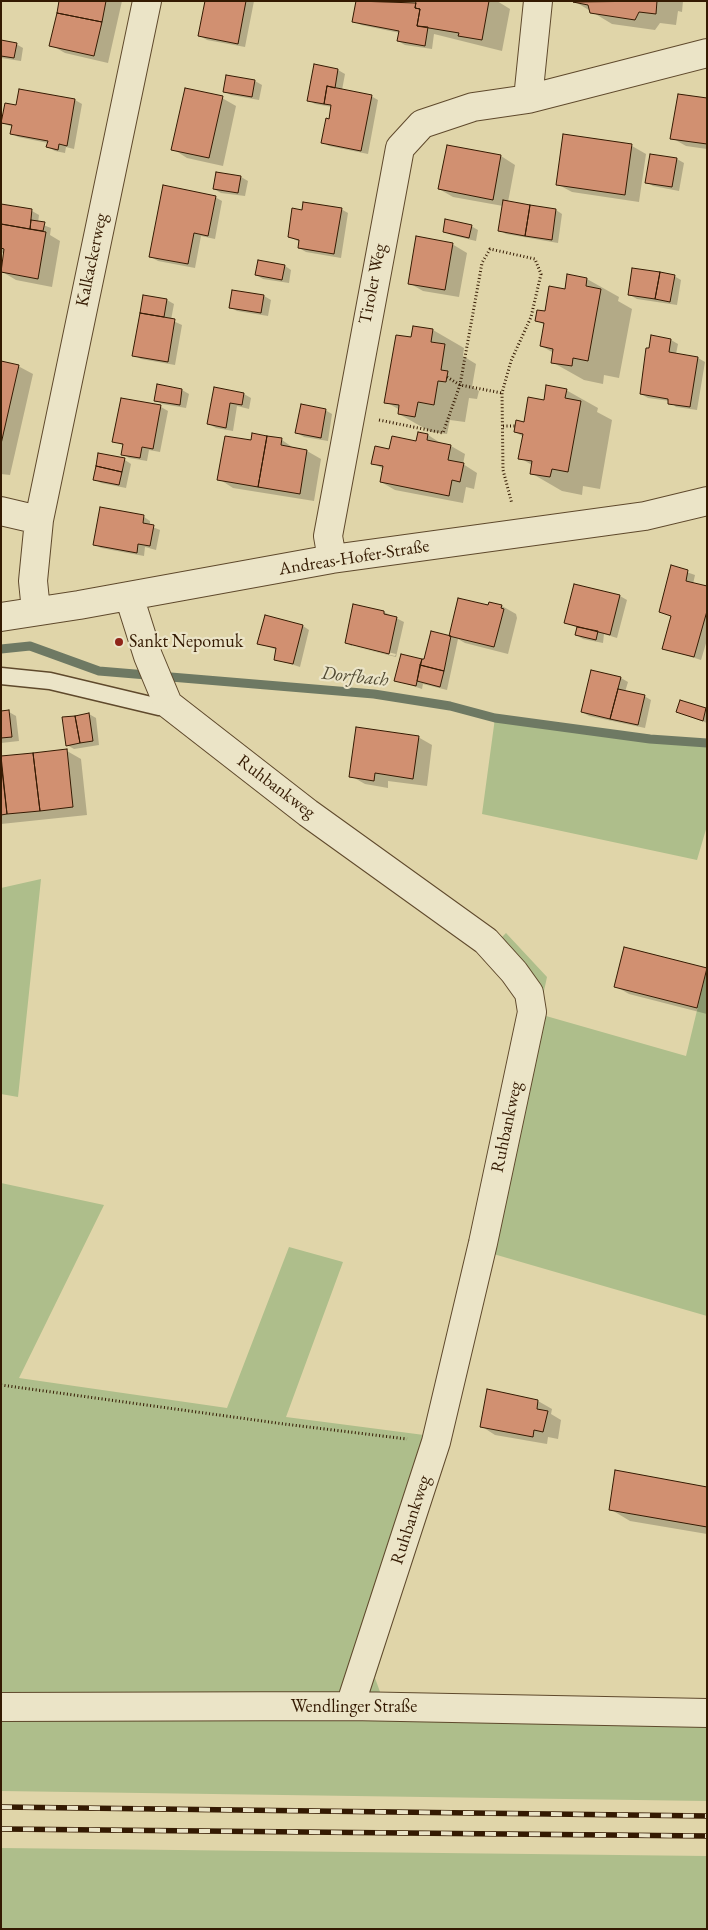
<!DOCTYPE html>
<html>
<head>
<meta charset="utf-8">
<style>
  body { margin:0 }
  #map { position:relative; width:708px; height:1930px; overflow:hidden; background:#e0d5a9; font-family:"EB Garamond",serif }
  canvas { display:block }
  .frame { position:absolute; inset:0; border:2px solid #341a02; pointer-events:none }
</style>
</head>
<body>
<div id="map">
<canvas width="708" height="1930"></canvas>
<div class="frame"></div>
</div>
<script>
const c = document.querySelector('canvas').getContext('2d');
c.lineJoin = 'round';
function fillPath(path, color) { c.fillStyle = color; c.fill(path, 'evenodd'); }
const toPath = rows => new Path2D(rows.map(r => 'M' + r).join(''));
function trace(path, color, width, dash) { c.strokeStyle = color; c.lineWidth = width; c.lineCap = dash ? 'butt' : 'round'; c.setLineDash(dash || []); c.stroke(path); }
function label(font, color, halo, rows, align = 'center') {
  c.font = font + ' "EB Garamond",serif'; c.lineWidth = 4.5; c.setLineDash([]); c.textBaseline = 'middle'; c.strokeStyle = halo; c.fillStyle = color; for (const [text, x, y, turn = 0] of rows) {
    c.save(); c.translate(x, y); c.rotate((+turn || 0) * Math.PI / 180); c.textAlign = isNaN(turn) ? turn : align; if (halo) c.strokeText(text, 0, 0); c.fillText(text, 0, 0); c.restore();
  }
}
const green = toPath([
  [495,718,650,739,707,743,707,826,697,860,482,814],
  [41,879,18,1097,1,1094,1,888],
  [506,933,547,977,539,1014,686,1056,707,969,707,1316,490,1253,448,1441,375,1678,384,1703,707,1706,707,1801,1,1791,1,1183,104,1205,19,1378,227,1408,289,1247,343,1262,286,1417,424,1435,473,1247,521,1018,520,1000,497,942],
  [1,1848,707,1856,707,1929,1,1929]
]);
const shadow = toPath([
  [61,1,122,1,108,63,65,53,51,45],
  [206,1,254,1,245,47,207,40,200,36],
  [358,1,396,1,417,5,418,1,497,1,510,9,502,51,434,34,432,49,405,45,398,41,400,33,361,25,354,21],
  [574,1,683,1,682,12,678,11,676,25,660,23,655,30,612,24],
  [1,42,16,44,23,48,21,61,1,58],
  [338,70,345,74,342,90,371,96,378,100,368,154,329,146,322,142,332,107,315,104,308,100],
  [255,81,262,85,259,100,231,95,224,91],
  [20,90,75,100,82,104,74,149,66,147,65,153,55,151,48,147,48,143,18,137,11,133,13,127,2,123,17,107],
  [222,98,236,106,223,166,187,158,173,149],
  [707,100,707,149,686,146,672,138],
  [564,136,632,146,646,154,639,202,572,192,557,184],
  [448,146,501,156,515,165,508,202,556,210,562,214,558,243,506,234,499,230,503,206,453,197,439,189],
  [651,155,677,159,684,163,679,191,653,186,646,182],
  [241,177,248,181,245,196,221,193,214,189],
  [215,197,222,201,215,239,201,236,195,268,158,261,151,257],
  [1,205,32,211,39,215,38,223,51,228,50,235,60,241,52,287,16,280,1,271,5,254,1,252],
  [341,209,348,213,341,258,306,252,299,248,300,242,289,237,303,212],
  [471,226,478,230,476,241,451,235,444,231],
  [452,244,467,253,459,297,423,291,409,283],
  [285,266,291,270,289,283,263,279,256,275],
  [568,276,587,279,619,297,618,301,632,309,619,378,604,375,603,384,584,380,552,362,554,353,541,346,545,325,537,321,566,290],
  [674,276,681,280,677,305,637,299,630,295],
  [233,291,264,296,271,300,268,316,237,311,230,307],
  [144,296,167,300,174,304,171,320,182,325,175,365,141,359,134,355],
  [414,327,433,330,464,348,463,356,476,364,472,387,479,391,477,399,469,398,465,422,450,420,447,434,431,432,399,414,400,410,386,402,412,339],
  [652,337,671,340,678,344,676,354,698,358,705,362,697,410,676,407,670,401,648,398,641,394],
  [1,362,18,366,33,374,10,475,1,474],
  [158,386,182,390,189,394,186,408,162,404,155,400],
  [215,388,244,394,251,398,249,409,237,406,233,431,216,428,209,424],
  [566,390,598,408,597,412,612,420,600,489,583,486,582,495,562,491,531,473,532,465,520,458,524,437,515,432,545,401],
  [161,407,168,411,160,452,149,450,147,461,129,458,122,454,124,446,114,441],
  [325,410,332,414,328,441,304,437,297,433],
  [428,435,442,444,451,446,465,454,463,464,477,473,474,489,466,487,463,503,395,490,381,482,384,469,372,463,390,450,417,442],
  [282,440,295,449,307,451,321,459,314,501,233,488,219,479,252,442],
  [125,460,131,464,126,488,101,483,94,479],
  [144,517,150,521,150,526,160,530,156,550,145,547,144,556,101,548,94,544],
  [672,567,695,575,693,584,707,587,707,640,701,660,663,648,672,617,660,612],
  [575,586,620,596,627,600,617,638,604,634,603,643,583,639,576,635,578,628,566,623],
  [354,605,384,612,404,622,396,657,352,646,395,656,396,654,352,644,352,646,346,643],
  [502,606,516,614,517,618,508,654,465,643,458,639,447,690,423,684,422,689,395,680,425,661,450,637,489,607],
  [303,626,309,630,300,667,275,659,277,650,259,643],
  [591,671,621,678,628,682,625,692,644,696,651,700,645,728,589,716,582,712],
  [681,701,707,709,707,723,677,712],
  [1,712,9,712,16,716,19,741,1,743],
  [89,714,96,718,99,745,74,749,67,745],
  [418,737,432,745,427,786,388,781,388,788,365,784,351,776],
  [67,751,81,759,87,815,1,824,1,758],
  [707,969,707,1014,629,994,615,986],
  [488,1391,538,1401,552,1409,551,1414,561,1420,558,1439,548,1437,547,1444,495,1435,481,1426],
  [707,1488,707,1534,630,1521,610,1509]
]);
const stream = toPath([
  [1,649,30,646,99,671,374,694,450,706,495,718,650,739,707,743]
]);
const building = toPath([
  [59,1,106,1,102,22,57,13,59,1],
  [205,1,246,1,238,44,198,36,205,1],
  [356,1,416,3,415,8,420,9,417,26,428,27,425,46,397,41,399,31,352,22,356,1],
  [416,1,489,1,482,40,458,36,459,33,417,26,420,9,415,8,416,1],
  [657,1,656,14,639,12,635,20,590,13,588,5,573,2,657,1],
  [57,13,102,22,94,56,49,46,57,13],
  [1,40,17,43,14,58,1,56,1,40],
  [314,64,338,69,335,88,327,86,324,104,307,101,314,64],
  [226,75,255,80,252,97,223,92,226,75],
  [327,86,372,95,361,151,321,143,326,118,329,119,331,105,324,104,327,86],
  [185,88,223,96,209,158,171,150,185,88],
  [19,89,75,99,67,146,59,144,58,150,46,147,48,141,10,134,12,125,1,123,5,103,16,105,19,89],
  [678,94,707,98,707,144,670,139,678,94],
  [563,134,632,144,625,195,556,185,563,134],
  [447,145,501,155,493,200,438,189,447,145],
  [650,154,677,158,672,187,645,183,650,154],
  [216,172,241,176,238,193,213,189,216,172],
  [163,185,216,196,208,236,194,233,188,264,149,257,163,185],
  [503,200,530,205,525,236,498,231,503,200],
  [303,202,342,208,334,254,298,248,299,240,288,237,292,208,302,210,303,202],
  [1,204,32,209,30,229,1,224,1,204],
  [530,205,556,209,552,240,525,236,530,205],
  [445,219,472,225,469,238,443,232,445,219],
  [31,220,45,222,43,231,30,229,31,220],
  [1,224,46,232,38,279,1,272,4,249,1,248,1,224],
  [416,236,453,243,445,290,408,284,416,236],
  [258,260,285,265,282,280,255,275,258,260],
  [632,268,660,272,655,299,628,295,632,268],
  [660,272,675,275,670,302,655,299,660,272],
  [567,274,587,278,586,286,601,289,588,361,573,358,572,366,551,363,553,349,540,346,544,323,535,321,537,310,545,311,549,286,565,289,567,274],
  [232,290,264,295,261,313,229,308,232,290],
  [143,295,167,299,164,317,140,313,143,295],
  [140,313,175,319,168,362,132,356,140,313],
  [413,326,433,329,431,342,445,344,441,370,448,371,446,382,438,381,434,405,418,402,415,417,398,414,399,405,384,403,396,335,411,337,413,326],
  [651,335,671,339,669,352,698,357,690,407,668,404,668,399,640,394,646,348,649,348,651,335],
  [1,361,19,365,1,444,1,361],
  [157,384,182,389,180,405,154,401,157,384],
  [546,385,567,389,565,398,581,401,568,472,552,469,550,477,530,474,532,461,518,459,523,434,514,432,516,420,524,422,528,397,544,400,546,385],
  [214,387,244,393,242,405,230,403,226,428,207,424,214,387],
  [121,398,161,405,153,449,142,447,140,458,121,455,123,444,112,442,121,398],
  [301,404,326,409,321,438,295,433,301,404],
  [418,432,428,434,427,440,451,445,448,460,464,463,460,482,452,480,449,496,380,482,383,466,371,464,375,446,389,449,392,436,416,441,418,432],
  [252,433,267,436,258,487,217,480,225,436,251,440,252,433],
  [267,436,282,438,281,445,307,450,300,494,258,487,267,436],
  [98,453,125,458,122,472,96,466,98,453],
  [96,466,122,472,119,485,93,480,96,466],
  [100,507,144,515,143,523,154,525,150,546,138,544,137,553,93,545,100,507],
  [671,565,688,570,686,581,707,586,707,611,694,657,662,649,671,616,659,612,671,565],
  [574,584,620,595,610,635,564,623,574,584],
  [458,598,488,605,489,602,502,605,501,608,504,609,494,647,449,636,458,598],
  [353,604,384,611,384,614,397,617,389,654,345,643,353,604],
  [265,615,303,625,293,664,274,660,276,648,257,644,265,615],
  [577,627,598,631,596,640,575,635,577,627],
  [431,631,451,636,444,671,420,665,422,659,424,659,431,631],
  [401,654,422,659,416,686,394,681,401,654],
  [420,665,444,671,440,687,417,681,420,665],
  [591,670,621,677,610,719,581,712,591,670],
  [618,689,645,695,638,725,610,719,618,689],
  [680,700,706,708,703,721,676,712,680,700],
  [9,710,12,737,1,738,1,711,9,710],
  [89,713,93,741,80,743,75,716,89,713],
  [75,716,80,743,66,746,62,717,75,716],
  [356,727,419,736,413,779,375,773,374,781,349,777,356,727],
  [67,749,73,807,40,811,33,753,67,749],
  [33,753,40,811,7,814,1,756,33,753],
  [1,762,7,814,1,815,1,762],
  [624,947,707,968,697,1008,614,987,624,947],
  [487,1389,538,1400,537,1409,548,1411,543,1432,534,1430,533,1437,480,1427,487,1389],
  [615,1470,707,1487,707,1527,609,1510,615,1470]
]);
const path = toPath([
  [447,377,460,385,502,393],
  [379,420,443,433,460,385,482,263,490,249,535,259,541,274,531,317,511,361,502,393,503,470,512,504],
  [503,426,515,426],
  [1,1385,284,1424,407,1439]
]);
const service = toPath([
  [1,676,50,681,159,707,168,704]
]);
const minor = toPath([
  [538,1,528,99,707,53],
  [1,511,39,520],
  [332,559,328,536,400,148,422,124,473,107,528,99],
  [129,596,148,656,168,704,308,813,486,941,514,972,529,993,532,1012,483,1243,436,1442,350,1706],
  [36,611,33,581,39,520,147,1],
  [1,617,79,605,332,559,645,516,707,501],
  [1,1707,350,1706,707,1713]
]);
const rail = toPath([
  [1,1807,707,1816],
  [1,1829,707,1836]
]);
const markers = [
  [119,642,5,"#8f2418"]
];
const streetNames = [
  ["Kalkackerweg",92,260,-78],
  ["Tiroler Weg",373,284,-79],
  ["Andreas-Hofer-Straße",354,558,-9],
  ["Ruhbankweg",276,787,37],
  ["Ruhbankweg",507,1127,-78],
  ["Ruhbankweg",411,1520,-72],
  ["Wendlinger Straße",354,1707]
];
const poiNames = [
  ["Sankt Nepomuk",129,642]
];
const waterNames = [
  ["Dorfbach",355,677,6]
];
fillPath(green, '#aebe8b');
fillPath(shadow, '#0003');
trace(stream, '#6e7963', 9);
fillPath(building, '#d19071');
trace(building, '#341a02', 1);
trace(service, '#5f492c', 19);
trace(minor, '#5f492c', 30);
trace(path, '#341a02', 3, [1, 2.5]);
trace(service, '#ebe4c7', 16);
trace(minor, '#ebe4c7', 28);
trace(rail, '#341a02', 5.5);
trace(rail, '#ebe4c7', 4, [11]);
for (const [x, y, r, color] of markers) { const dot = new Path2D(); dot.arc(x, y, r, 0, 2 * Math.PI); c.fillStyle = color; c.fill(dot); trace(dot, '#ebe4c7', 2); }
label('18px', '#341a02', '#ebe4c7', streetNames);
label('18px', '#341a02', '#ebe4c7', poiNames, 'left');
label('italic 19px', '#514a33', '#ebe4c7', waterNames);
</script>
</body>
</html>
